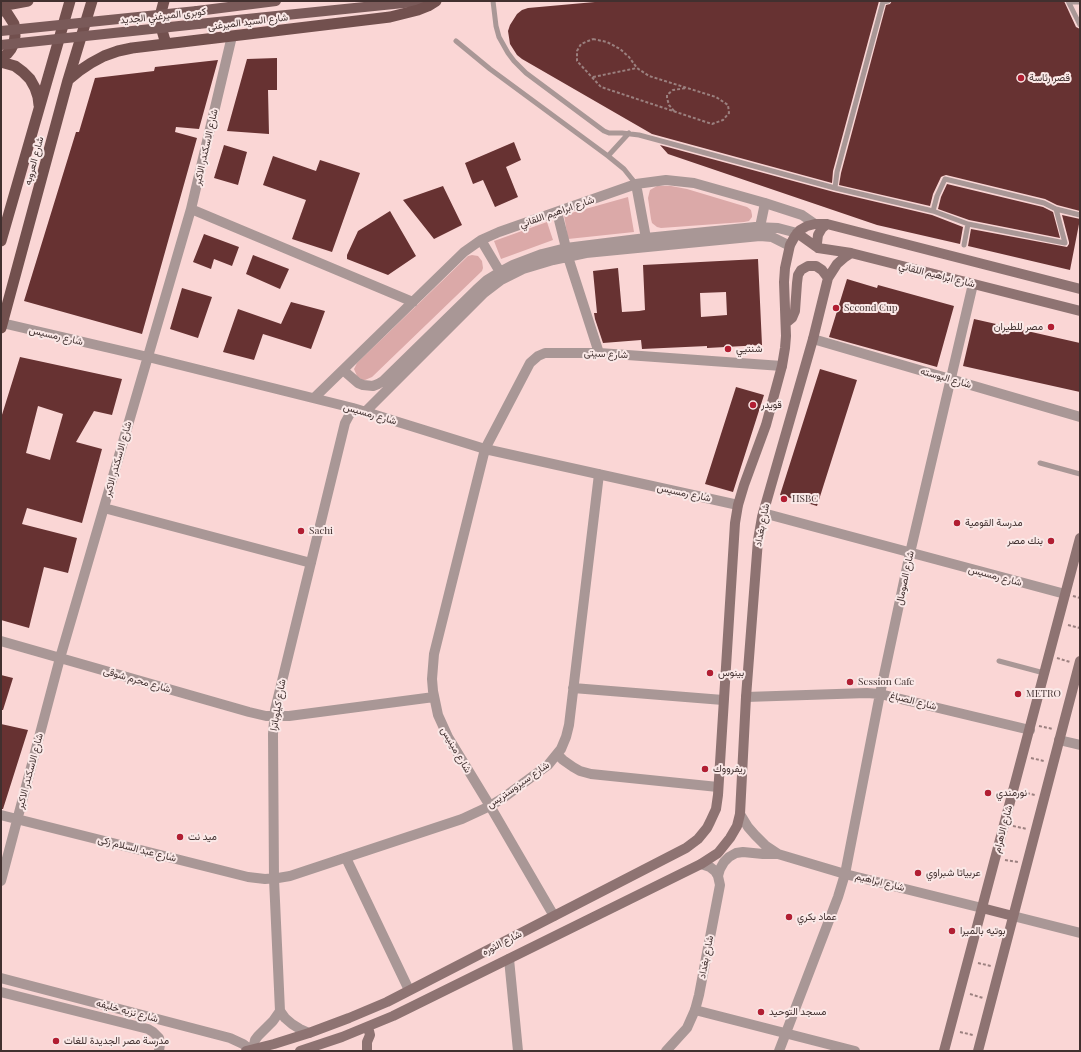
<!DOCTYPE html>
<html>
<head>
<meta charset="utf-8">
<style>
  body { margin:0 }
  #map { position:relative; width:1081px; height:1052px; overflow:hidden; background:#fad6d5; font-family:"Playfair Display",serif }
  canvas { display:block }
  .frame { position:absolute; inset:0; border:2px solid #41302f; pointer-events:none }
</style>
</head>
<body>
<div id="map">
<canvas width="1081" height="1052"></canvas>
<div class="frame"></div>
</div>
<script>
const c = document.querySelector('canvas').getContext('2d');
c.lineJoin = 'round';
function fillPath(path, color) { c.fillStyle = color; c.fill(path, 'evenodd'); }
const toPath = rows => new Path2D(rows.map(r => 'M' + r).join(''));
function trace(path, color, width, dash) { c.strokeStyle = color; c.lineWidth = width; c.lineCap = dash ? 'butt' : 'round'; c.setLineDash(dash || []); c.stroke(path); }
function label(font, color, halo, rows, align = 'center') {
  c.font = font + ' "Playfair Display",Vazirmatn,serif'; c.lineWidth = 4; c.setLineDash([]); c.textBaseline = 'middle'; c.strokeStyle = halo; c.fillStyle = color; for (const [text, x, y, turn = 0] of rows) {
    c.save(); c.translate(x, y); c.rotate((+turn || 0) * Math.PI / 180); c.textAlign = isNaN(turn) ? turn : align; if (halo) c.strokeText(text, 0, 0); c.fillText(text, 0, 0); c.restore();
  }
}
const green = toPath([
  [657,186,671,186,687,189,747,207,751,210,752,215,752,217,749,221,744,222,661,228,657,227,652,223,651,219,648,198,650,190],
  [628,197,634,232,568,239,564,215],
  [547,222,553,240,501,259,494,241],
  [472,255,478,256,482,261,483,268,482,271,372,377,365,380,362,380,357,376,354,369,357,363,468,256]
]);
const building = toPath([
  [606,1,879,1,833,171,832,183,652,134,522,59,517,55,510,44,508,31,510,25,517,14,522,10,528,8],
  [892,1,1064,1,1076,27,1080,29,1080,211,1057,205,1045,199,946,175,943,176,941,177,933,194,930,206,839,185,841,173,886,5,890,4],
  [277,58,277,90,268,90,269,134,227,131,247,59],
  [218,60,199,129,176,127,175,132,197,138,142,334,24,301,76,132,79,132,95,78,154,71,155,67],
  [514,142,521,160,506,167,518,197,495,207,483,180,473,184,465,163],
  [224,145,247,152,238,185,214,178],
  [660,145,834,192,932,215,963,227,960,244,877,225,668,154],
  [273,156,316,171,320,160,360,173,332,252,292,239,306,200,263,185],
  [947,184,1043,207,1053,212,1060,238,969,220,938,209,941,197],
  [443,186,462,225,434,239,403,200],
  [390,211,416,256,388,275,347,259,347,255,358,231],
  [1062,215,1080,219,1070,270,968,246,971,229,1067,247,1069,244,1069,242],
  [204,234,239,247,232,266,214,259,211,269,193,262],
  [253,255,289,269,280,289,246,274],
  [758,259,762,345,707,348,707,346,642,349,641,340,603,343,595,319,594,313,597,313,593,271,618,268,622,312,639,311,645,310,643,265],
  [726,292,727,315,701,317,700,293],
  [847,279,877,288,878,285,954,306,937,367,829,337],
  [182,288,212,297,198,338,170,329],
  [291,302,325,311,311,349,263,334,254,360,223,352,238,309,281,324],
  [974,319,1080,343,1080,392,963,366],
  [20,357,122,379,112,415,94,411,76,442,102,449,82,523,27,508,22,524,77,538,68,573,44,567,29,628,1,620,1,418],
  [38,406,63,414,50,460,26,453],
  [820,369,857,380,817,506,780,495],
  [736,387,764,395,733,492,705,484],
  [1,675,13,678,3,710,1,710],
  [1,724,28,730,3,809,1,809]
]);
const path = toPath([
  [593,39,607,42,620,49,629,57,637,68,649,76,716,97,728,105,729,113,723,120,712,124,601,87,577,61,577,51,581,44,593,39],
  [593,77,637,68],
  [674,111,669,105,667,98,667,95,673,90,686,88],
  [1073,596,1080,598],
  [1068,625,1080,628],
  [1057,658,1070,662],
  [1048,693,1061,696],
  [1039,726,1053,729],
  [1031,758,1044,761],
  [1022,792,1035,795],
  [1013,826,1027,829],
  [1005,860,1018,862],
  [978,963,991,966],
  [970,994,983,998],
  [960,1032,973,1035]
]);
const service = toPath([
  [493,1,496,26,499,37,508,53,514,61,526,73,604,131,609,133,622,133,639,135,835,188],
  [888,1,883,2,837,172,835,188,933,211,937,196,945,179,1044,203,1056,209,1080,215],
  [1068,1,1080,25],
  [1069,2,1080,2],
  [456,41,490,69,608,156,624,169,636,184],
  [608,156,629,133],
  [933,211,968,224],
  [964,245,968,224,1065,243,1056,209],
  [1040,463,1080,474],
  [999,661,1044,673]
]);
const minor = toPath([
  [636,184,646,238],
  [191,209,413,302],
  [557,212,566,248],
  [760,227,765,203],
  [481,240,500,272],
  [568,257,599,353],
  [2,323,148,357,353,408,485,449,738,505],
  [813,339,1080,417],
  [343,370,358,383,363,385,373,386,378,384,383,381,476,290,487,280,500,272,513,265,542,254,566,248,646,238,755,227,778,228,797,233],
  [314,398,464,252,481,240,499,232,636,184,666,180,694,183,765,203,802,215,815,224],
  [365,412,484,293,501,280,523,269,553,260,586,253,760,236,772,237,786,244,790,245],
  [104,508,311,563],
  [763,513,1065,594],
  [1,641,249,712,266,716,289,716,434,697],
  [573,688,723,700],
  [746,697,867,693,880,694,1030,730],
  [1059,740,1080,745],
  [557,754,563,760,573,767,580,771,591,774,718,787],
  [1,815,248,877,265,879,278,878,290,876,462,819,490,806,503,798,548,765,561,749,566,737,569,725,599,474],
  [346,858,409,990],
  [1,881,60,658,191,209,232,36],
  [554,916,490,806,448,737,438,715,433,691,432,679,434,654,485,449,530,363,538,356,545,353,599,353,782,366],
  [509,959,518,1051],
  [1,978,230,1038,243,1044,251,1050],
  [1,992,148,1029,153,1032,159,1038,160,1044,159,1051],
  [695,1010,855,1051],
  [280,1011,285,1018,292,1024,300,1029,309,1033],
  [253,1049,255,1040,258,1036,273,1021,280,1011,274,879,273,734,275,710,345,423,353,408],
  [779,1051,838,897,845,874,880,694,910,553,973,284]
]);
const tertiary = toPath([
  [740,814,748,827,755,835,766,846,778,854,845,874,982,908],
  [718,876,720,869,724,862,729,857,736,853,743,852,763,854,778,854],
  [1013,916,1080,933],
  [666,1051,687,1028,695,1010,699,995,720,885,718,876,715,871,710,867,701,864]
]);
const secondary = toPath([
  [797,233,818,248,851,253,1080,311],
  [818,248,817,243,818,235,822,228,827,224],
  [786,323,792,318,795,311,797,283,798,275,801,270,808,266,816,266,822,270,828,278],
  [982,908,1013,916],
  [246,1051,274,1044,309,1033,349,1018,387,1002,686,848,698,839,707,828,710,822,716,809,718,795,735,523,738,505,744,485,766,425,782,366,785,348,786,336,784,282,785,268,790,245,795,236,800,230,807,226,815,224,827,224,1080,289],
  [300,1051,342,1037,393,1016,701,864,718,853,730,838,737,826,740,814,746,697,758,540,762,517,813,339,828,278,837,264,845,257,851,253],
  [367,1051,367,1042,370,1035,369,1031,367,1027],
  [944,1051,1080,538],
  [978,1051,1080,661]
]);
const primary = toPath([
  [197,11,276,1],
  [198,24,423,1]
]);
const trunk = toPath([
  [164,1,159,20,166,44],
  [1,6,28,1],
  [1,9,7,13,14,24,15,36,14,43,11,49,7,54,1,58],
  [1,62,15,66,23,72,30,79,35,88,38,97,39,105],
  [68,80,79,71,91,63,104,56,118,51,132,48,390,17,418,10,428,6,436,1],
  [1,241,70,1],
  [1,328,68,80,92,1]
]);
const primaryBridge = toPath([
  [1,31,197,11],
  [1,45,198,24]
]);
const markers = [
  [1021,78,4,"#b11e32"],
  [836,308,4,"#b11e32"],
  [1051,327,4,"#b11e32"],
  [728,349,4,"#b11e32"],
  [753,405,4,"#b11e32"],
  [784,499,4,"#b11e32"],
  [957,523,4,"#b11e32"],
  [301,531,4,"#b11e32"],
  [1051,541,4,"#b11e32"],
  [710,673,4,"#b11e32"],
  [850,682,4,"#b11e32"],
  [1018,694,4,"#b11e32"],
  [705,769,4,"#b11e32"],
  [988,793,4,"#b11e32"],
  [180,837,4,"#b11e32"],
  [918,873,4,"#b11e32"],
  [789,917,4,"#b11e32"],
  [952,931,4,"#b11e32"],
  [761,1012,4,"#b11e32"],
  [56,1041,4,"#b11e32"]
];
const streetNames = [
  ["كوبرى الميرغني الجديد",163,16,-6],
  ["شارع السيد الميرغنى",248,22,-7],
  ["شارع الاسكندر الاكبر",206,147,-77],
  ["شارع العروبه",34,161,-75],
  ["شارع ابراهيم اللقاني",557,212,-19],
  ["شارع ابراهيم اللقاني",937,275,14],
  ["شارع رمسيس",56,336,13],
  ["شارع سيتى",606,354,3],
  ["شارع البوسته",946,378,16],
  ["شارع رمسيس",370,414,16],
  ["شارع الاسكندر الاكبر",118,459,-74],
  ["شارع رمسيس",684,493,12],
  ["شارع بغداد",762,525,-79],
  ["شارع رمسيس",995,576,15],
  ["شارع الصومال",905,578,-78],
  ["شارع محرم شوقى",137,680,16],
  ["شارع الصباغ",913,701,14],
  ["شارع كيلوباترا",278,705,-80],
  ["شارع مينيس",456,750,60],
  ["شارع الاسكندر الاكبر",30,771,-75],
  ["شارع سيزوستريس",518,785,-35],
  ["شارع الاهرام",1003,829,-75],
  ["شارع عبد السلام زكى",137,849,14],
  ["شارع ابراهيم",880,882,14],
  ["شارع الثوره",502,943,-27],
  ["شارع بغداد",706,957,-79],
  ["شارع نزيه خليفه",127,1011,15]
];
const poiNames = [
  ["قصر رئاسة",1029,78],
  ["Second Cup",844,308],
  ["مصر للطيران",1043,327,"right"],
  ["شنتيي",736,349],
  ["قويدر",761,405],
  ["HSBC",792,499],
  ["مدرسة القومية",965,523],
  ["Sachi",309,531],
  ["بنك مصر",1043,541,"right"],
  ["بينوس",718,673],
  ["Session Cafe",858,682],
  ["METRO",1026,694],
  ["ريفرووك",713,769],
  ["نورمندي",996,793],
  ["ميد نت",188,837],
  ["عربياتا شبراوي",926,873],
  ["عماد بكري",797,917],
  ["بوتيه بالميرا",960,931],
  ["مسجد التوحيد",769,1012],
  ["مدرسة مصر الجديدة للغات",64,1041]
];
fillPath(green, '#dba9a8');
fillPath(building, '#673232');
trace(path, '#9b807f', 2, [3, 2]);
trace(service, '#a99796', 5);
trace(minor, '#a99796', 10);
trace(tertiary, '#a99796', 10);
trace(secondary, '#8e7372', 10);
trace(primary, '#7a5a59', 10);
trace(trunk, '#72504e', 11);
trace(primaryBridge, '#7a5a59', 10);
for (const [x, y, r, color] of markers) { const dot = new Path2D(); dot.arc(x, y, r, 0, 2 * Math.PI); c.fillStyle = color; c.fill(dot); trace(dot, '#fae8e7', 1.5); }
label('10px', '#41302f', '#fae8e7', streetNames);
label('10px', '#41302f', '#fae8e7', poiNames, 'left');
</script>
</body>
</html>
